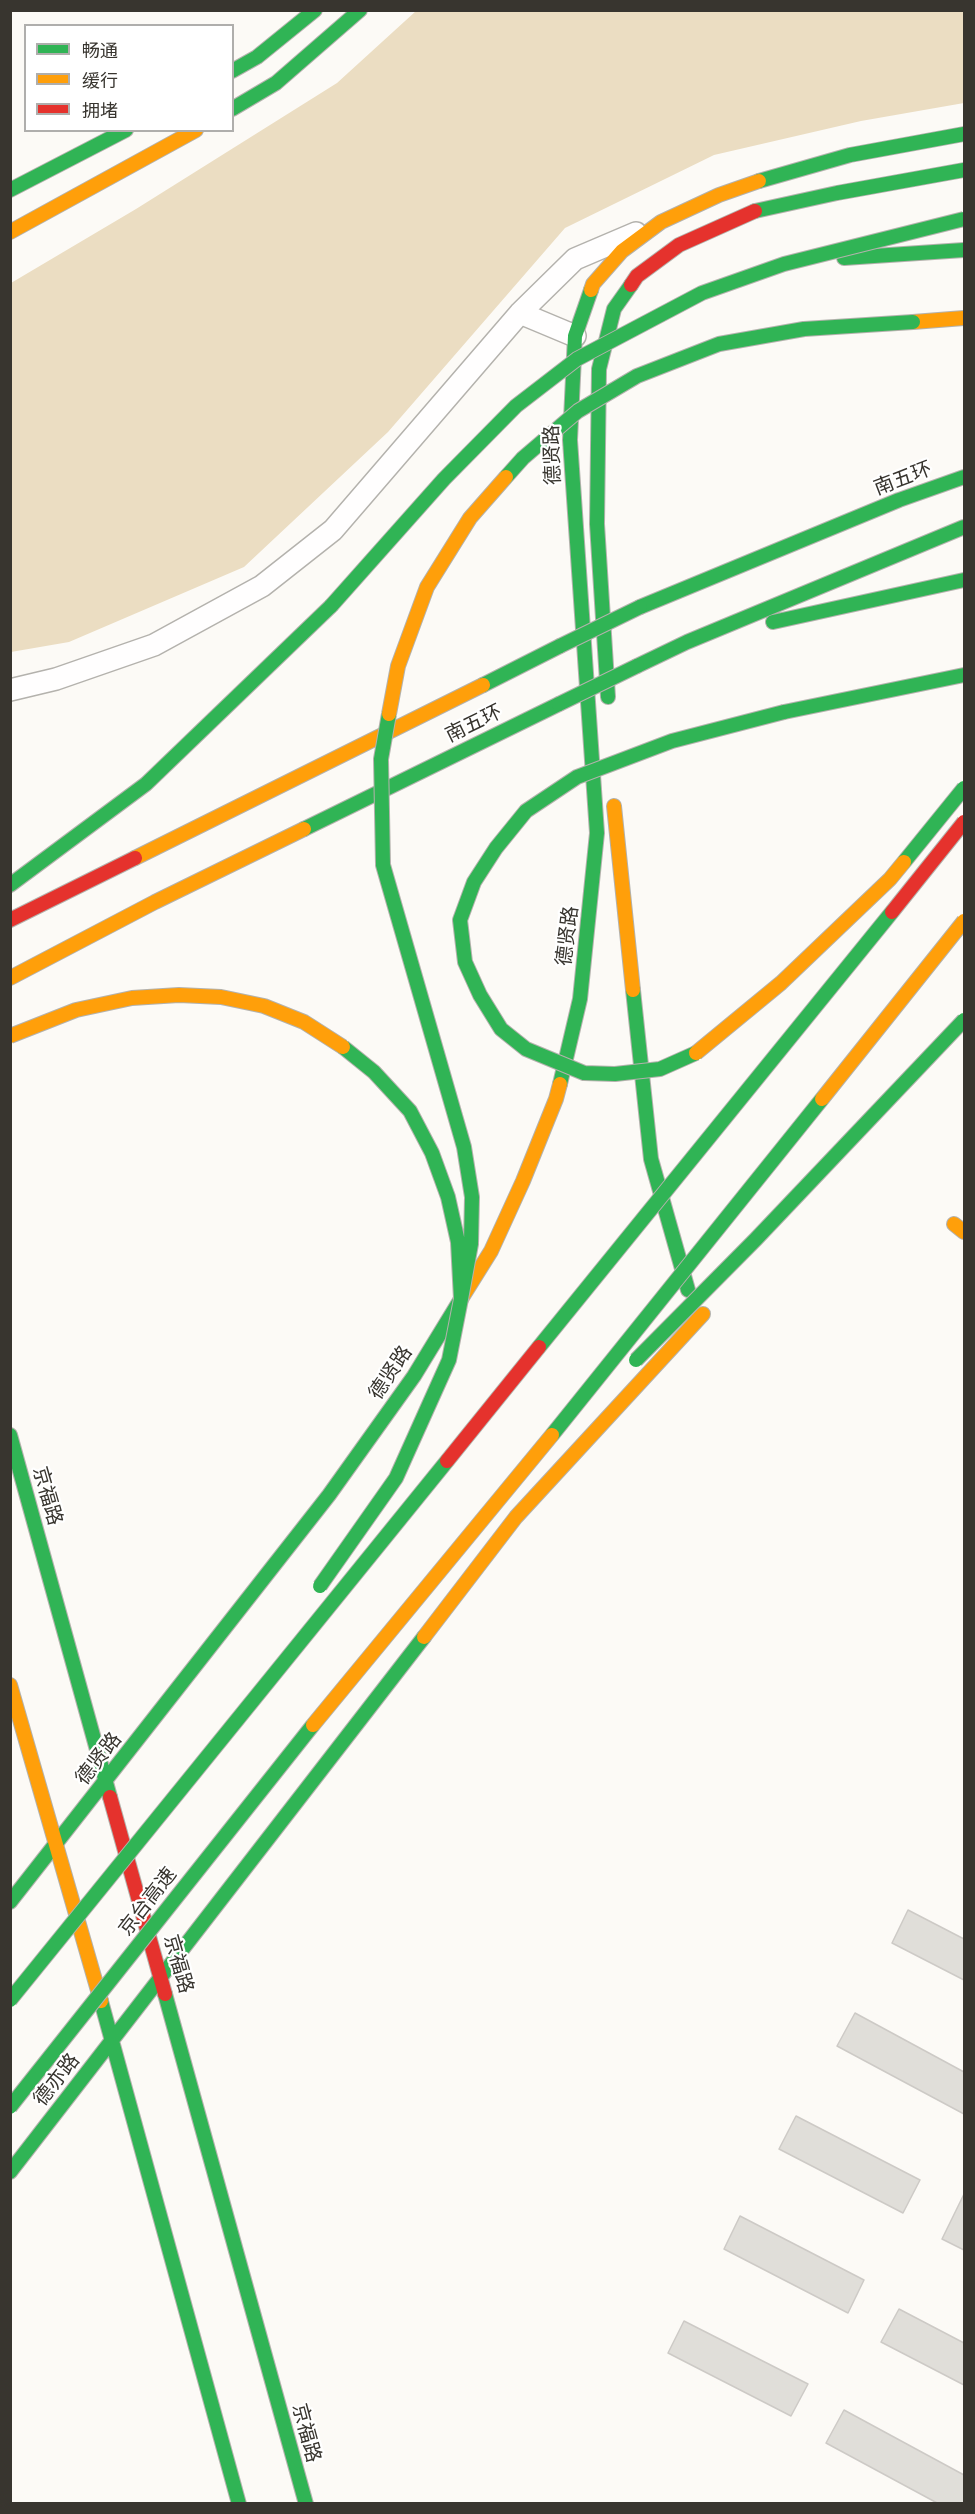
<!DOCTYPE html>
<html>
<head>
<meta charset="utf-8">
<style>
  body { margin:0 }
  #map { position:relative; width:975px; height:2514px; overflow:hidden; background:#fcfaf6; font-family:"Zilla Slab","Noto Sans SC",serif }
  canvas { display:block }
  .frame { position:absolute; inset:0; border:12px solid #38352f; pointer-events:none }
  .legend { position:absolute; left:24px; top:24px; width:210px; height:108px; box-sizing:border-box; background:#fff; border:2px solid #afaeac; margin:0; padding:8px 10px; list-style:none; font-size:18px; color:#38352f }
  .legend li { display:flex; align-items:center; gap:12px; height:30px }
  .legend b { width:30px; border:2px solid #afaeac }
</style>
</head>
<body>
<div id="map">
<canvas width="975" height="2514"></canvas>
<div class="frame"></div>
<ul class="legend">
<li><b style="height:8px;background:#30b455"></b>畅通</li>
<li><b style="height:8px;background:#ff9f0a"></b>缓行</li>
<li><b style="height:8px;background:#e5322d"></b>拥堵</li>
</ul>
</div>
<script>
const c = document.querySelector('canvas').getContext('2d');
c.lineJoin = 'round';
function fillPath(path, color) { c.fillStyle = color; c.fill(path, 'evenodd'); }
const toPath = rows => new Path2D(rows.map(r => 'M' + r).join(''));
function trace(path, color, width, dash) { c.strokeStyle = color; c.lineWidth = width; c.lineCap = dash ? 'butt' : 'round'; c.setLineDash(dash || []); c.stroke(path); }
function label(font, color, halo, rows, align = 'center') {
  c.font = font + ' "Zilla Slab","Noto Sans SC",serif'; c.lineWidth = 4.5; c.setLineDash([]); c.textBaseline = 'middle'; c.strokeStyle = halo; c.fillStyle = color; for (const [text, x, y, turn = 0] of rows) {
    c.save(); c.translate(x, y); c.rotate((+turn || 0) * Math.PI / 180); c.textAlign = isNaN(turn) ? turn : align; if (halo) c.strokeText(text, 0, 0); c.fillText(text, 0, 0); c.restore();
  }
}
const green = toPath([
  [416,11,964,11,964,103,861,121,714,155,565,228,388,432,244,567,69,642,11,652,11,283,136,209,337,83]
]);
const building = toPath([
  [908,1910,964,1939,964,1980,892,1943,908,1910],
  [855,2013,964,2072,964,2114,837,2046,855,2013],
  [796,2116,920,2180,903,2213,779,2149,796,2116],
  [964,2194,964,2250,942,2239,964,2194],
  [740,2216,864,2280,848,2313,724,2249,740,2216],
  [899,2309,964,2343,964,2385,881,2342,899,2309],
  [684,2321,808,2384,791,2416,668,2353,684,2321],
  [844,2410,964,2475,964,2504,939,2504,826,2443,844,2410]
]);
const street = toPath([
  [520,313,575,336],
  [10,690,56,679,154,645,262,586,333,530,520,313,575,259,636,233]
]);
const fast = toPath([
  [232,71,257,57,315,10],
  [232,109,276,83,360,10],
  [759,181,850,155,964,134],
  [10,190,126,130],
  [755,211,837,193,964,170],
  [844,258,964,250],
  [640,607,899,500,964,477],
  [773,622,964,580],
  [637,666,687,642,964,527],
  [483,685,560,646],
  [608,697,597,524,599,369,614,309,631,285],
  [784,712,964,675],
  [304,829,559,704],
  [10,885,146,784,331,606],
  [633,990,651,1159,688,1290],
  [560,1084,580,999,597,833,570,440,575,336,591,290],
  [10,1435,110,1797],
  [10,1902,329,1495,414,1376,461,1299],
  [165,1994,306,2504],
  [101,2001,239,2504],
  [10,2172,424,1637]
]);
const slow = toPath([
  [10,232,196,130],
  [591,290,593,284,622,251,661,222,719,195,759,181],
  [913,322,964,318],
  [614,806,633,990],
  [135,858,483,685],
  [10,978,155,902,304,829],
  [954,1224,964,1232],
  [461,1299,491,1251,523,1181,556,1099,560,1084],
  [424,1637,516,1517,703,1314],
  [10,1685,101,2001]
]);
const jam = toPath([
  [631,285,637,276,679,245,755,211],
  [10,920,135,858],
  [110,1797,165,1994]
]);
const fastBridge = toPath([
  [506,477,523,458,578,411,637,376,719,344,804,329,913,322],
  [331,606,444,479,516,406,577,359,702,293,784,264,964,219],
  [560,646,640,607],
  [559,704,637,666],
  [389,714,381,759,383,865,464,1147,472,1197,471,1244,461,1299],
  [904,862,964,788],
  [696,1053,660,1069,615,1074,584,1073,526,1049,501,1029,480,995,465,962,460,920,474,882,496,848,526,811,577,777,672,741,784,712],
  [539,1347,892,912],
  [636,1360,756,1239,964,1020],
  [552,1435,822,1099],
  [320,1586,396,1478,449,1360,461,1299,458,1242,448,1197,432,1153,410,1111,374,1072,343,1047],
  [10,2000,447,1461],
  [10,2107,313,1725]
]);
const slowBridge = toPath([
  [389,714,398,666,427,587,470,518,506,477],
  [10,1036,76,1010,132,998,179,995,221,997,264,1006,304,1022,343,1047],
  [696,1053,781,983,890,879,904,862],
  [822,1099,964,921],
  [313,1725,552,1435]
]);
const jamBridge = toPath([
  [892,912,964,822],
  [447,1461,539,1347]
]);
const streetNames = [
  ["德贤路",553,455,-92],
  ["南五环",903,479,-21],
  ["南五环",474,724,-26],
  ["德贤路",568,936,-83],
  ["德贤路",391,1373,-56],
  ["京福路",47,1496,74],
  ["德贤路",99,1759,-52],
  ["京台高速",148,1902,-52],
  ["京福路",178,1964,74],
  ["德亦路",57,2080,-52],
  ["京福路",306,2433,75]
];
fillPath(green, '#ebddc2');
fillPath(building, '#e0ded9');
trace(building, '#cdcac6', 1.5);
trace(street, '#b4b2ad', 24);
trace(fast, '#b4b2ad', 16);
trace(slow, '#b4b2ad', 16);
trace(jam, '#b4b2ad', 16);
trace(street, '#fffefe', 21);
trace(fast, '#30b455', 14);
trace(slow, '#ff9f0a', 14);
trace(jam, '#e5322d', 14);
trace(fastBridge, '#b4b2ad', 16, []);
trace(slowBridge, '#b4b2ad', 16, []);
trace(jamBridge, '#b4b2ad', 16, []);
trace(fastBridge, '#30b455', 14);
trace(slowBridge, '#ff9f0a', 14);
trace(jamBridge, '#e5322d', 14);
label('20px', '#38352f', '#fff', streetNames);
</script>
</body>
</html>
